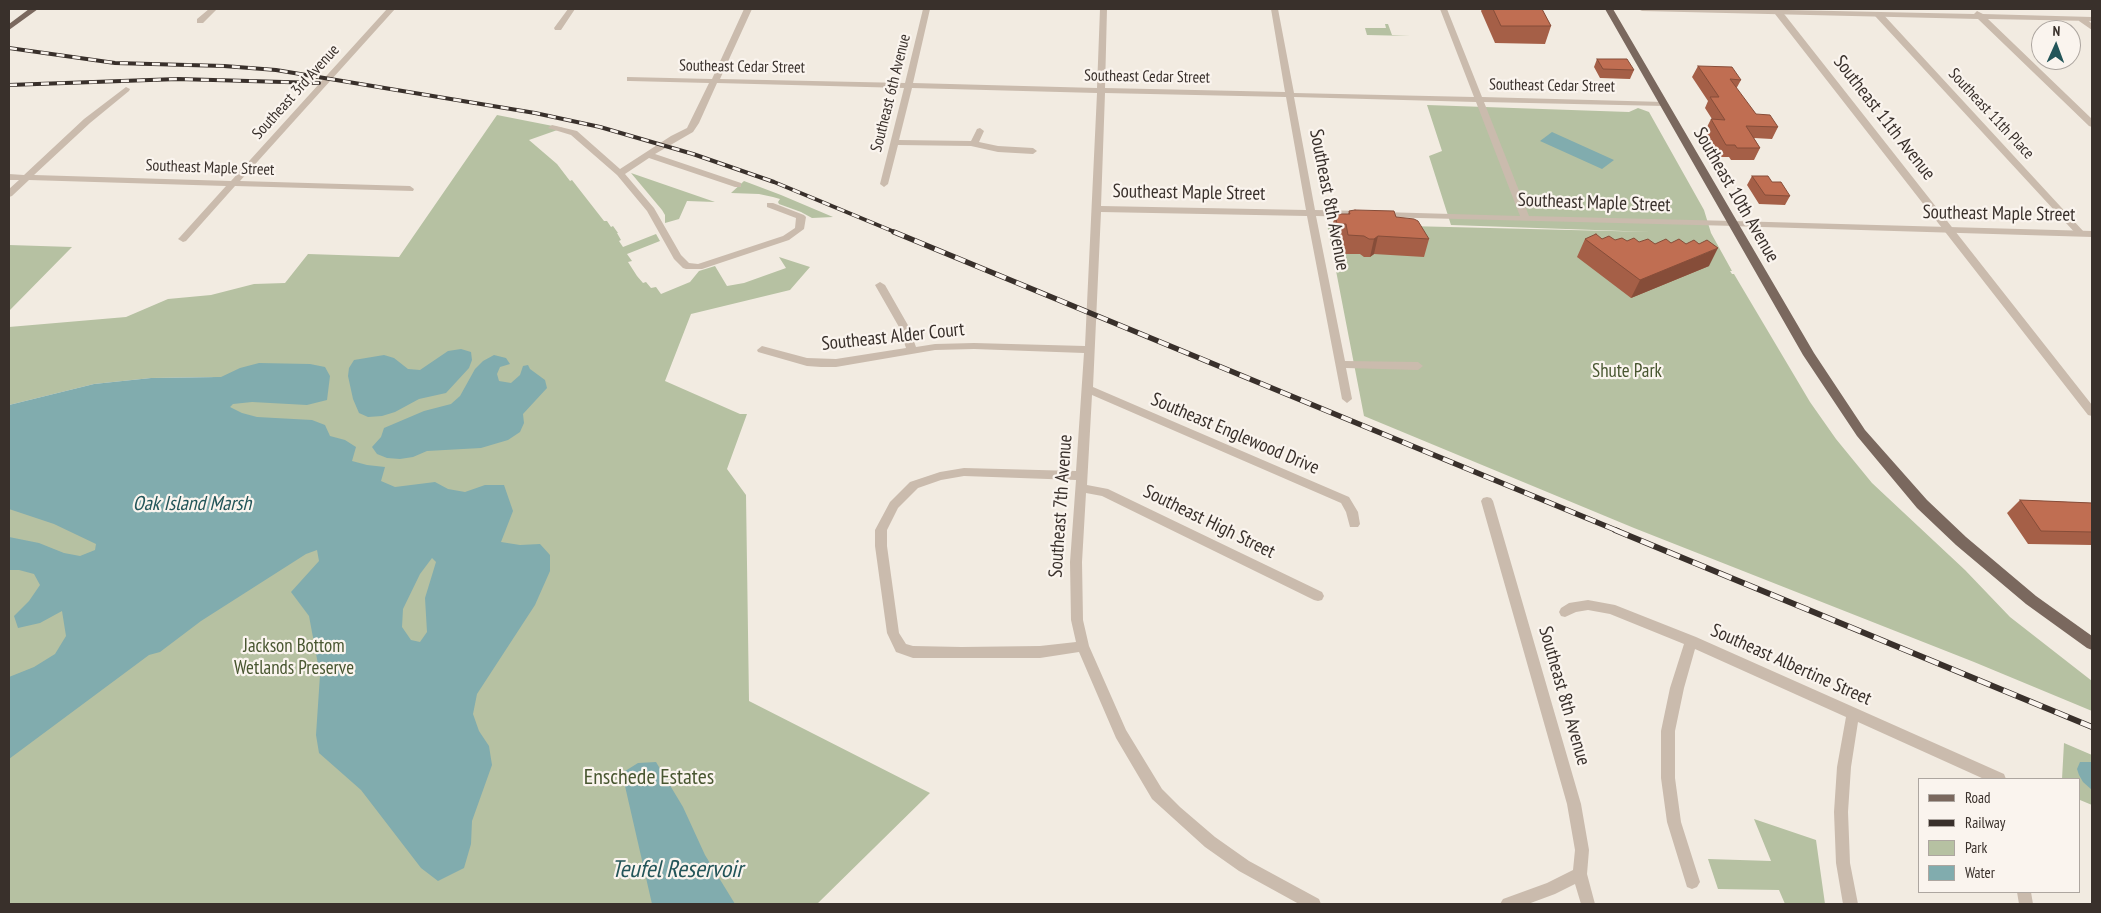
<!DOCTYPE html>
<html>
<head>
<meta charset="utf-8">
<style>
  body { margin:0 }
  #map { position:relative; width:2101px; height:913px; overflow:hidden; background:#f2ebe1; font-family:"PT Sans Narrow",sans-serif }
  canvas { display:block }
  .frame { position:absolute; inset:0; border:10px solid #39302b; pointer-events:none }
  .legend { position:absolute; left:1918px; top:778px; width:162px; height:115px; box-sizing:border-box; background:#faf4ee; border:1px solid #ada6a0; margin:0; padding:6px 9px; list-style:none; font-size:15px; color:#39302b }
  .legend li { display:flex; align-items:center; gap:10px; height:25px }
  .legend b { width:25px; border:1px solid #ada6a0 }
  .north { position:absolute; left:2031px; top:20px; width:50px; height:50px; box-sizing:border-box; background:#faf4ee; border:1px solid #ada6a0; border-radius:50%; rotate:2deg; font-size:14px; font-weight:700; line-height:20px; text-align:center; color:#39302b }
  .north::after { content:''; display:block; margin:auto; width:18px; height:22px; background:#235559; clip-path:polygon(50% 0,100% 100%,50% 72%,0 100%) }
</style>
</head>
<body>
<div id="map">
<canvas width="2101" height="913"></canvas>
<div class="frame"></div>
<ul class="legend">
<li><b style="height:6px;background:#7a685e"></b>Road</li>
<li><b style="height:6px;background:#39302b"></b>Railway</li>
<li><b style="height:14px;background:#b6c1a2"></b>Park</li>
<li><b style="height:14px;background:#81acae"></b>Water</li>
</ul>
<div class="north">N</div>
</div>
<script>
const c = document.querySelector('canvas').getContext('2d');
c.lineJoin = 'round';
function fillPath(path, color) { c.fillStyle = color; c.fill(path, 'evenodd'); }
const toPath = rows => new Path2D(rows.map(r => 'M' + r).join(''));
function trace(path, color, width, dash) { c.strokeStyle = color; c.lineWidth = width; c.lineCap = dash ? 'butt' : 'round'; c.setLineDash(dash || []); c.stroke(path); }
function label(font, color, halo, rows, align = 'center') {
  c.font = font + ' "PT Sans Narrow",sans-serif'; c.lineWidth = 4.5; c.setLineDash([]); c.textBaseline = 'middle'; c.strokeStyle = halo; c.fillStyle = color; for (const [text, x, y, turn = 0] of rows) {
    c.save(); c.translate(x, y); c.rotate((+turn || 0) * Math.PI / 180); c.textAlign = isNaN(turn) ? turn : align; if (halo) c.strokeText(text, 0, 0); c.fillText(text, 0, 0); c.restore();
  }
}
const green = toPath([
  [1385,24,1388,24,1392,35,1410,36,1367,35,1365,28,1386,28],
  [1427,105,1629,112,1638,108,1649,112,1704,210,1711,233,1732,271,1730,271,1732,274,1734,274,1810,402,1836,439,1872,483,1965,570,2010,617,2092,681,2092,711,1974,662,1634,528,1364,416,1327,224,1652,232,1451,225,1429,156,1442,151],
  [497,115,563,128,529,140,557,164,570,181,572,180,604,221,607,221,611,227,613,226,618,233,617,233,621,240,619,241,623,247,656,234,660,241,627,254,632,261,628,262,637,276,643,283,646,282,651,288,656,287,661,294,690,282,699,271,715,266,727,286,744,283,786,268,779,257,810,267,790,290,691,314,665,381,740,414,747,414,727,469,746,495,749,701,930,793,817,904,9,904,9,449,214,377,151,378,94,384,9,405,9,327,126,317,168,299,211,295,254,284,285,283,308,254,399,257],
  [631,173,715,202,687,201,679,219,665,223,665,215,662,210],
  [744,181,781,195,833,217,812,218,801,212,779,204,778,202,780,199,773,197,759,194,731,193],
  [9,245,72,247,9,311],
  [2064,743,2092,755,2092,805,2080,800,2080,779,2062,779],
  [1754,819,1816,840,1825,904,1785,904,1779,890,1718,889,1708,859,1771,861]
]);
const water = toPath([
  [1552,132,1614,160,1602,169,1540,141],
  [461,349,471,352,472,360,469,368,446,393,419,399,395,412,382,416,368,417,359,413,353,399,348,376,349,368,354,360,384,355,394,358,408,369,420,370,448,351],
  [494,355,506,358,510,364,500,367,497,374,499,381,511,383,520,375,523,366,528,365,530,369,545,380,547,388,523,414,524,423,520,432,508,440,481,448,427,451,413,457,400,459,387,458,377,454,372,447,381,437,384,428,424,411,451,404,460,396,475,369,483,361],
  [259,363,310,364,325,367,330,376,327,400,307,405,252,402,233,404,230,407,242,413,257,417,312,420,325,425,330,436,345,440,356,447,352,461,367,465,385,467,381,481,395,487,435,482,448,489,465,492,485,485,504,485,513,511,501,542,520,545,540,544,550,555,550,571,535,605,477,694,473,714,479,731,489,746,492,765,472,821,471,844,464,868,438,881,421,868,361,790,319,753,316,735,320,675,309,616,291,592,319,561,317,550,306,554,201,621,160,652,149,655,9,759,9,677,34,667,55,654,66,636,62,611,40,623,18,628,14,616,29,601,40,585,34,574,19,570,9,570,9,537,39,543,64,553,80,556,95,550,96,544,54,524,9,509,9,405,94,384,151,378,221,377,240,368],
  [432,558,436,562,425,598,427,632,420,642,411,640,402,627,403,609,420,574],
  [656,762,683,807,705,855,735,904,652,904,622,773,638,763],
  [2080,762,2092,762,2092,790,2083,782,2079,775,2077,769]
]);
const minor = toPath([
  [209,9,217,9,203,23,197,23,197,19,209,9],
  [387,9,395,9,240,181,410,186,414,189,413,191,235,186,186,241,183,242,178,239,180,237,226,186,29,180,12,196,9,197,9,189,19,180,9,180,9,174,24,175,84,119,126,87,130,89,129,91,90,123,34,175,231,181,387,9],
  [568,9,575,9,561,30,555,30,554,28,568,9],
  [744,9,752,9,720,79,905,83,923,9,930,9,913,83,1097,88,1100,9,1107,9,1105,88,1285,92,1271,9,1278,9,1294,93,1474,97,1440,9,1447,9,1482,97,1664,102,1668,104,1664,106,1484,102,1529,216,1733,221,1736,222,1736,226,1379,217,1377,215,1382,212,1520,216,1476,102,1294,97,1315,210,1364,211,1369,214,1364,217,1316,216,1345,361,1418,362,1423,366,1418,370,1346,368,1352,399,1347,403,1342,399,1307,216,1101,212,1093,387,1349,497,1358,512,1360,524,1358,527,1350,527,1346,512,1341,503,1092,395,1087,485,1108,489,1322,592,1324,596,1322,600,1318,601,1314,600,1102,496,1086,493,1082,562,1083,620,1089,646,1126,730,1162,789,1180,807,1215,837,1249,861,1319,899,1321,904,1299,904,1239,871,1205,847,1152,799,1116,738,1079,652,1040,658,913,658,896,652,887,633,875,546,875,530,890,502,910,482,940,472,964,468,1076,471,1084,353,974,349,935,350,836,367,821,367,807,366,758,352,757,350,762,346,807,358,836,359,906,348,899,327,875,285,880,282,885,285,909,327,916,347,935,344,974,343,1085,346,1097,93,912,88,899,140,971,141,977,129,980,128,984,131,979,142,998,146,1033,148,1037,151,1033,154,998,152,971,146,898,145,888,184,884,187,880,184,904,88,717,83,699,123,693,132,655,154,741,183,741,187,735,187,649,158,625,174,654,208,681,255,689,263,698,264,783,236,795,228,796,218,767,207,767,203,773,203,804,215,806,217,804,229,789,240,702,269,686,269,683,268,674,259,647,211,617,175,571,135,548,128,552,125,577,131,620,169,671,136,687,128,709,83,630,81,627,81,627,77,712,79,744,9],
  [1105,93,1286,97,1306,210,1101,206,1105,93],
  [964,476,1076,480,1070,562,1071,620,1076,642,1040,646,962,647,913,646,906,644,899,633,887,546,887,530,898,508,918,488,941,480,964,476],
  [1775,10,1781,10,2092,405,2092,416,2088,415,1775,14,1775,10],
  [1875,12,1881,12,2084,232,2084,236,2078,236,1875,16,1875,12],
  [2079,17,2085,17,2092,24,2092,30,2079,21,2079,17],
  [1487,497,1491,498,1493,501,1581,804,1589,850,1587,874,1595,904,1581,904,1575,884,1555,894,1528,904,1500,904,1503,899,1547,883,1573,870,1575,850,1567,804,1481,501,1483,498,1487,497],
  [1588,600,1615,605,1696,637,2004,774,2006,779,1984,779,1858,722,1851,767,1848,812,1850,863,1858,904,1843,904,1836,863,1834,812,1837,767,1846,717,1695,649,1684,688,1675,731,1675,778,1681,822,1700,882,1697,887,1692,889,1687,887,1667,822,1661,778,1661,731,1670,688,1684,644,1610,614,1588,610,1576,612,1565,617,1561,616,1559,612,1561,608,1569,603,1588,600],
  [2017,892,2031,892,2033,904,2019,904,2017,892]
]);
const tertiary = toPath([
  [1638,9,1740,9,1974,14,1977,11,1983,14,2092,17,2092,21,1988,19,2092,119,2092,127,2089,126,1978,19,1642,11,1638,9],
  [1733,221,2092,231,2092,237,1729,226,1728,224,1733,221]
]);
const primary = toPath([
  [29,9,38,9,9,30,9,24,29,9],
  [1605,9,1613,9,1814,353,1865,430,1927,500,1966,537,2036,596,2092,636,2092,650,2087,648,2026,604,1956,545,1917,508,1857,436,1803,355,1605,9]
]);
const railFar2 = toPath([
  [9,48,115,63,224,66,276,70,535,113,600,127,693,154,774,182,897,233],
  [9,85,178,79,319,83]
]);
const railFar1 = toPath([
  [894,232,1618,531]
]);
const rail = toPath([
  [1615,530,2092,727]
]);
const wall = toPath([
  [1482,9,1542,9,1551,26,1545,44,1495,43,1481,11],
  [1597,59,1634,70,1630,79,1600,78,1594,67],
  [1698,66,1741,80,1736,89,1756,114,1778,127,1772,139,1754,138,1760,148,1754,160,1731,160,1729,157,1720,157,1708,137,1705,131,1711,119,1712,119,1705,108,1708,101,1692,77],
  [1752,176,1772,182,1790,196,1785,205,1759,204,1747,185],
  [1349,211,1396,217,1429,239,1424,257,1374,254,1370,257,1364,257,1360,254,1344,254,1342,243,1333,242,1331,232,1335,214,1348,214],
  [1585,239,1602,239,1655,244,1709,266,1631,298,1577,257],
  [2020,500,2092,503,2092,545,2028,544,2007,513]
]);
const shadedWall = toPath([
  [1378,236,1374,254,1370,257,1374,239],
  [1718,248,1709,266,1631,298,1640,280]
]);
const building = toPath([
  [1493,9,1542,9,1551,26,1501,26,1493,9],
  [1597,59,1627,59,1634,70,1603,69,1597,59],
  [1698,66,1732,67,1741,80,1730,79,1756,114,1770,115,1778,127,1746,126,1760,148,1737,148,1735,145,1726,145,1711,119,1725,120,1710,97,1719,97,1698,66],
  [1752,176,1768,176,1772,182,1781,182,1790,196,1765,195,1752,176],
  [1355,210,1394,211,1396,217,1414,219,1418,221,1429,239,1378,236,1374,239,1369,239,1364,236,1348,235,1346,224,1337,224,1335,214,1350,214,1349,211,1355,210],
  [1596,234,1602,239,1609,236,1615,240,1622,238,1627,241,1634,238,1639,242,1648,239,1655,244,1666,239,1671,243,1679,239,1686,244,1694,240,1699,244,1707,240,1718,248,1640,280,1585,239,1596,234],
  [2020,500,2092,503,2092,532,2041,531,2020,500]
]);
const farStreetnames = [
  ["Southeast Cedar Street",742,67,1],
  ["Southeast Cedar Street",1147,77,1],
  ["Southeast Cedar Street",1552,86,1],
  ["Southeast 3rd Avenue",296,92,-48],
  ["Southeast 6th Avenue",891,93,-76],
  ["Southeast 11th Place",1991,114,47],
  ["Southeast Maple Street",210,168,2]
];
const streetNames = [
  ["Southeast 11th Avenue",1884,118,52],
  ["Southeast Maple Street",1189,193,1],
  ["Southeast 10th Avenue",1736,195,60],
  ["Southeast 8th Avenue",1329,200,79],
  ["Southeast Maple Street",1594,203,2],
  ["Southeast Maple Street",1999,214,1],
  ["Southeast Alder Court",893,337,-6],
  ["Southeast Englewood Drive",1235,434,23],
  ["Southeast 7th Avenue",1061,506,-86],
  ["Southeast High Street",1209,522,26],
  ["Southeast Albertine Street",1791,665,24],
  ["Southeast 8th Avenue",1564,696,74]
];
const parkNames = [
  ["Shute Park",1627,372],
  ["Jackson Bottom",294,647],
  ["Wetlands Preserve",294,669]
];
const waterNames = [
  ["Oak Island Marsh",192,504]
];
const nearParknames = [
  ["Enschede Estates",649,778]
];
const nearWaternames = [
  ["Teufel Reservoir",677,870]
];
fillPath(green, '#b6c1a2');
fillPath(water, '#81acae');
fillPath(minor, '#cabbad');
fillPath(tertiary, '#cabbad');
fillPath(primary, '#7a685e');
trace(railFar2, '#39302b', 4);
trace(railFar1, '#39302b', 5.5);
trace(rail, '#39302b', 6);
trace(railFar2, '#faf4ee', 2.5, [8]);
trace(railFar1, '#faf4ee', 4, [11]);
trace(rail, '#faf4ee', 4.5, [14]);
fillPath(wall, '#a55f47');
fillPath(shadedWall, '#864d39');
fillPath(building, '#c06e52');
trace(building, '#864d39', 1);
label('16px', '#39302b', '#faf4ee', farStreetnames);
label('19px', '#39302b', '#faf4ee', streetNames);
label('19px', '#485630', '#faf4ee', parkNames);
label('italic 20px', '#235559', '#faf4ee', waterNames);
label('22px', '#485630', '#faf4ee', nearParknames);
label('italic 24px', '#235559', '#faf4ee', nearWaternames);
</script>
</body>
</html>
